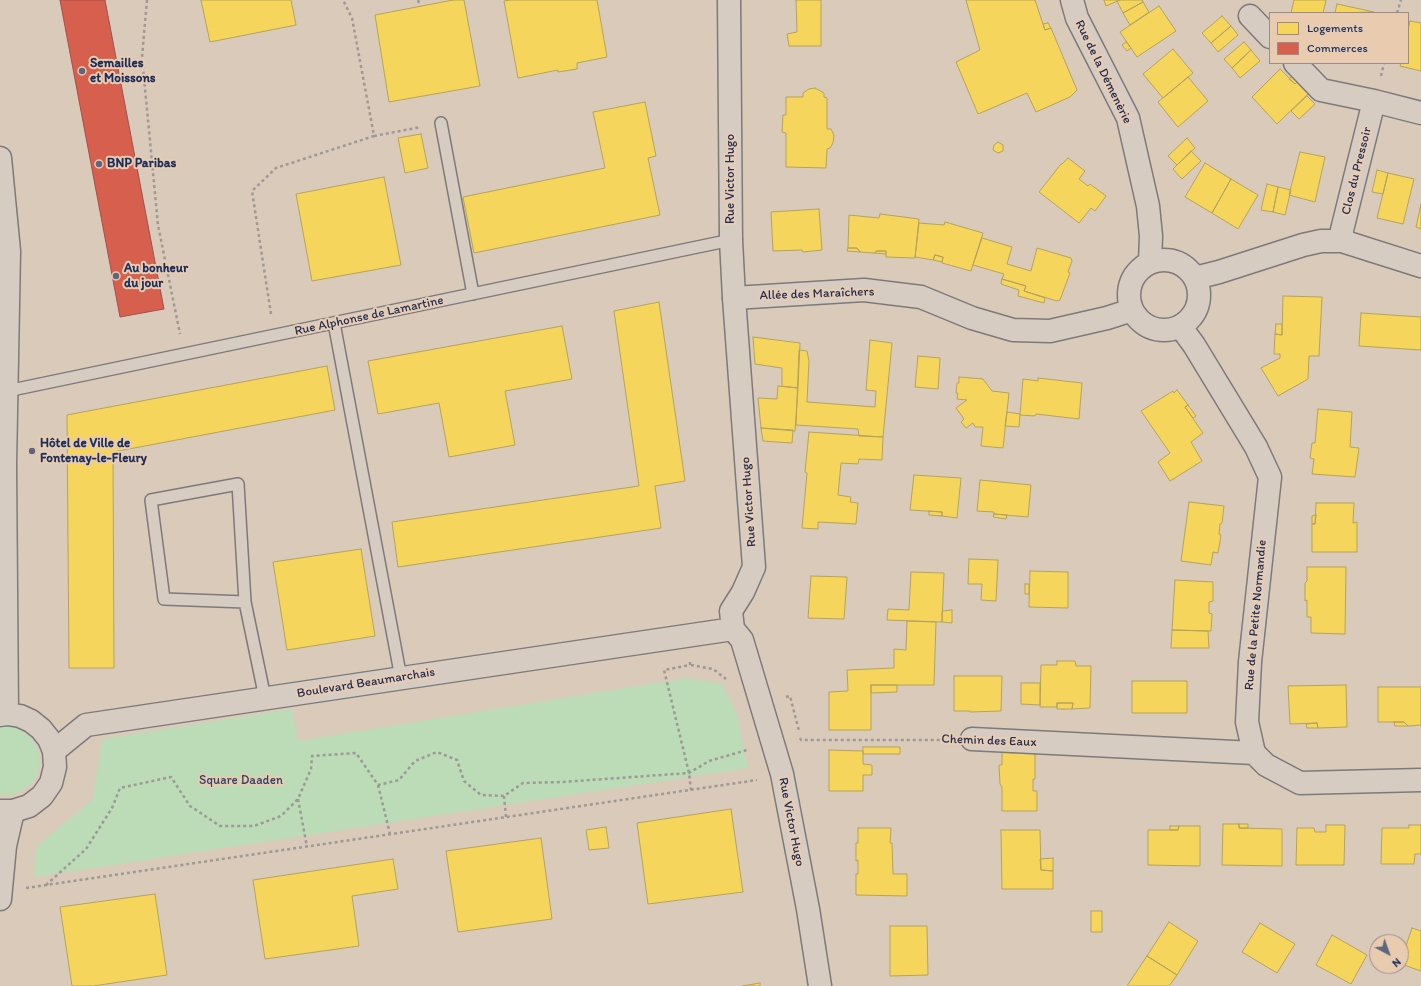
<!DOCTYPE html>
<html>
<head>
<meta charset="utf-8">
<style>
  body { margin:0 }
  #map { position:relative; width:1421px; height:986px; overflow:hidden; background:#dacab9; font-family:Itim,sans-serif }
  canvas { display:block }
  .legend { position:absolute; left:1269px; top:12px; width:140px; height:52px; box-sizing:border-box; background:#e9ccb0; border:1px solid #978d8f; margin:0; padding:5px 7px; list-style:none; font-size:12px; color:#1b2f5e }
  .legend li { display:flex; align-items:center; gap:8px; height:20px }
  .legend b { width:20px; border:1px solid #978d8f }
  .north { position:absolute; left:1369px; top:934px; width:40px; height:40px; box-sizing:border-box; background:#e9ccb0; border:1px solid #978d8f; border-radius:50%; rotate:139deg; font-size:11px; font-weight:700; line-height:16px; text-align:center; color:#1b2f5e }
  .north::after { content:''; display:block; margin:auto; width:14px; height:18px; background:#5e657e; clip-path:polygon(50% 0,100% 100%,50% 72%,0 100%) }
</style>
</head>
<body>
<div id="map">
<canvas width="1421" height="986"></canvas>
<ul class="legend">
<li><b style="height:11px;background:#f6d55c"></b>Logements</li>
<li><b style="height:11px;background:#d6604d"></b>Commerces</li>
</ul>
<div class="north">N</div>
</div>
<script>
const c = document.querySelector('canvas').getContext('2d');
c.lineJoin = 'round';
function fillPath(path, color) { c.fillStyle = color; c.fill(path, 'evenodd'); }
const toPath = rows => new Path2D(rows.map(r => 'M' + r).join(''));
function trace(path, color, width, dash) { c.strokeStyle = color; c.lineWidth = width; c.lineCap = dash ? 'butt' : 'round'; c.setLineDash(dash || []); c.stroke(path); }
function label(font, color, halo, rows, align = 'center') {
  c.font = font + ' Itim,sans-serif'; c.lineWidth = 4; c.setLineDash([]); c.textBaseline = 'middle'; c.strokeStyle = halo; c.fillStyle = color; for (const [text, x, y, turn = 0] of rows) {
    c.save(); c.translate(x, y); c.rotate((+turn || 0) * Math.PI / 180); c.textAlign = isNaN(turn) ? turn : align; if (halo) c.strokeText(text, 0, 0); c.fillText(text, 0, 0); c.restore();
  }
}
const green = toPath([
  [687,678,722,684,737,714,748,768,34,877,36,847,93,799,102,739,292,709,298,741],
  [8,726,19,729,28,735,35,743,39,753,40,764,37,775,31,784,22,791,11,795,0,795,0,727]
]);
const homes = toPath([
  [201,0,291,0,296,25,210,42,201,0],
  [453,0,464,0,480,86,389,102,375,15,453,0],
  [510,0,597,0,607,57,577,63,577,69,558,72,558,70,518,78,504,1,510,0],
  [796,0,821,0,821,46,789,46,787,34,797,32,796,0],
  [966,0,1035,0,1045,30,1051,28,1077,90,1070,97,1036,112,1027,93,978,114,956,62,980,50,966,0],
  [1104,0,1120,0,1106,6,1104,0],
  [1120,0,1142,0,1143,2,1123,13,1117,1,1120,0],
  [1294,0,1326,0,1323,13,1291,13,1294,0],
  [1143,2,1149,12,1130,25,1123,13,1143,2],
  [1337,4,1374,12,1335,13,1337,4],
  [1159,6,1176,31,1137,57,1120,32,1159,6],
  [1222,16,1231,26,1211,43,1202,33,1222,16],
  [1410,21,1421,23,1421,71,1400,66,1401,63,1408,63,1408,30,1410,21],
  [1048,23,1051,28,1045,30,1043,24,1048,23],
  [1231,26,1238,35,1218,52,1211,43,1231,26],
  [1126,42,1131,48,1127,51,1122,45,1126,42],
  [1244,42,1251,50,1232,68,1224,59,1244,42],
  [1173,49,1193,73,1163,98,1143,74,1173,49],
  [1251,50,1260,61,1240,78,1232,68,1251,50],
  [1280,69,1295,84,1300,79,1311,91,1277,124,1252,97,1280,69],
  [1295,74,1300,79,1295,84,1289,79,1295,74],
  [1188,77,1208,101,1178,127,1158,102,1188,77],
  [815,88,824,93,824,97,827,98,827,129,831,129,834,135,833,143,830,148,827,149,826,168,786,167,786,133,782,132,783,115,786,115,786,97,803,97,803,93,809,89,815,88],
  [1307,96,1315,104,1299,119,1291,111,1307,96],
  [645,102,656,156,648,158,660,215,474,253,463,197,605,168,593,112,645,102],
  [421,134,428,168,405,173,398,138,421,134],
  [1187,138,1195,148,1177,165,1168,156,1187,138],
  [998,142,1003,145,1003,151,998,153,993,150,994,145,998,142],
  [1191,151,1201,161,1182,179,1173,169,1191,151],
  [1300,152,1325,157,1315,202,1289,195,1300,152],
  [1068,158,1085,171,1079,179,1088,186,1090,184,1106,196,1095,211,1091,208,1079,223,1039,192,1061,164,1062,164,1068,158],
  [1205,163,1231,179,1212,213,1185,197,1205,163],
  [1377,170,1388,173,1383,194,1372,192,1377,170],
  [1388,173,1414,179,1403,224,1377,218,1388,173],
  [384,177,401,265,312,281,296,194,384,177],
  [1231,179,1258,195,1238,229,1212,213,1231,179],
  [1267,184,1278,187,1273,212,1261,210,1267,184],
  [1278,187,1291,190,1285,215,1273,212,1278,187],
  [1421,204,1421,229,1416,227,1421,204],
  [819,209,822,250,803,252,802,250,773,251,771,212,819,209],
  [880,214,919,219,915,258,886,257,886,251,877,251,874,253,860,252,857,248,848,248,849,215,879,218,880,214],
  [945,222,983,233,971,271,942,263,943,257,935,255,933,260,915,257,919,223,944,225,945,222],
  [982,238,1012,247,1007,264,1031,271,1037,248,1071,258,1072,261,1068,272,1070,273,1060,300,1057,301,1024,291,1026,286,1002,279,1004,274,973,265,982,238],
  [848,248,857,248,860,252,847,251,848,248],
  [877,251,886,251,886,254,874,253,877,251],
  [935,255,943,257,942,262,933,260,935,255],
  [1002,279,1026,286,1024,291,1045,298,1044,303,1018,296,1019,290,1001,284,1002,279],
  [1283,296,1322,297,1319,356,1309,356,1308,379,1278,396,1261,368,1280,358,1280,354,1274,354,1275,334,1282,335,1283,296],
  [659,302,685,481,655,486,661,528,398,567,392,522,639,486,614,311,659,302],
  [1361,313,1421,317,1421,350,1359,346,1361,313],
  [1276,324,1282,324,1282,335,1275,334,1276,324],
  [562,326,572,379,505,391,515,445,449,457,439,403,378,414,368,361,562,326],
  [753,337,800,343,798,388,782,386,782,368,755,364,753,337],
  [870,340,892,343,883,437,859,436,858,429,796,425,799,350,807,351,809,361,807,402,875,407,876,391,866,390,870,340],
  [918,356,940,358,938,389,915,387,918,356],
  [327,366,335,410,113,452,114,668,69,668,67,415,327,366],
  [959,377,983,379,992,391,1009,393,1003,448,981,446,983,427,975,427,973,423,966,428,961,422,964,419,956,408,967,400,957,399,958,393,956,393,957,383,959,383,959,377],
  [1038,378,1082,383,1079,419,1036,414,1035,416,1020,415,1023,379,1038,381,1038,378],
  [778,386,798,388,795,431,761,428,758,398,777,399,778,386],
  [1177,390,1188,405,1185,407,1203,433,1191,442,1202,461,1170,481,1158,462,1170,453,1141,411,1173,391,1174,393,1177,390],
  [1188,405,1196,416,1193,418,1185,407,1188,405],
  [1318,409,1352,412,1350,447,1359,448,1355,477,1312,474,1314,459,1310,458,1312,443,1315,443,1318,409],
  [1007,412,1020,414,1019,427,1005,426,1007,412],
  [761,428,793,430,792,443,763,441,761,428],
  [809,432,883,437,882,460,859,459,858,464,841,463,838,495,851,497,850,502,858,503,856,524,818,522,818,529,802,528,807,473,805,472,809,432],
  [914,475,961,478,957,518,942,516,942,512,910,510,914,475],
  [980,480,1031,485,1028,517,994,514,994,512,977,511,980,480],
  [1189,502,1224,506,1222,523,1220,524,1219,534,1221,535,1218,553,1213,552,1211,565,1181,561,1189,502],
  [1316,503,1354,503,1353,523,1357,522,1357,552,1312,552,1312,524,1315,524,1316,503],
  [929,511,942,512,942,516,929,515,929,511],
  [994,514,1007,515,1006,519,993,517,994,514],
  [1316,515,1315,524,1312,524,1312,516,1316,515],
  [361,549,375,636,287,650,273,562,361,549],
  [969,559,998,560,996,601,981,600,982,584,968,584,969,559],
  [1307,567,1346,567,1345,634,1311,633,1311,617,1307,617,1307,600,1305,601,1305,583,1307,581,1307,567],
  [1030,571,1068,572,1068,608,1029,607,1030,571],
  [911,572,944,573,942,622,887,620,888,609,909,610,911,572],
  [811,576,847,577,844,619,808,618,811,576],
  [1175,580,1213,582,1213,601,1209,602,1209,613,1212,614,1211,631,1172,630,1175,580],
  [1025,584,1029,584,1029,594,1025,594,1025,584],
  [952,610,952,623,942,622,942,611,952,610],
  [907,621,936,622,934,685,871,685,871,730,829,730,829,692,848,691,847,670,894,668,894,649,906,650,907,621],
  [1172,630,1208,631,1209,648,1171,648,1172,630],
  [1057,661,1075,661,1076,666,1091,666,1090,708,1072,709,1073,703,1057,703,1057,707,1040,707,1041,665,1057,665,1057,661],
  [954,676,1002,676,1001,711,970,712,970,711,954,711,954,676],
  [1132,681,1187,681,1187,713,1132,713,1132,681],
  [1021,683,1040,683,1040,705,1021,704,1021,683],
  [871,685,897,685,897,692,871,693,871,685],
  [1346,685,1347,727,1318,728,1317,723,1290,724,1288,686,1346,685],
  [1378,687,1421,687,1421,725,1408,726,1404,722,1378,722,1378,687],
  [1057,703,1073,703,1072,709,1057,709,1057,703],
  [1394,722,1404,722,1408,726,1395,726,1394,722],
  [1317,723,1318,728,1307,728,1306,724,1317,723],
  [863,747,900,747,900,754,863,754,863,747],
  [829,750,863,751,863,764,872,765,872,775,863,775,863,791,829,791,829,750],
  [1002,752,1035,752,1035,779,1033,779,1033,791,1037,791,1037,811,1002,811,1002,787,1000,784,999,765,1002,765,1002,752],
  [731,809,743,892,648,904,637,823,731,809],
  [1223,824,1239,824,1239,828,1282,829,1282,866,1222,865,1223,824],
  [1239,824,1248,824,1248,828,1239,828,1239,824],
  [1326,825,1345,825,1344,865,1296,865,1297,828,1314,828,1315,832,1326,832,1326,825],
  [1409,825,1421,825,1421,854,1415,854,1414,864,1381,864,1382,828,1409,828,1409,825],
  [1170,826,1179,826,1178,830,1170,830,1170,826],
  [1179,826,1200,826,1200,866,1148,865,1148,830,1178,830,1179,826],
  [606,827,609,848,589,850,586,830,606,827],
  [858,828,891,828,890,843,892,843,893,874,907,874,907,896,856,895,856,874,858,874,858,860,856,861,856,843,858,843,858,828],
  [1001,830,1040,830,1041,870,1053,871,1053,889,1002,889,1001,830],
  [541,838,552,919,458,932,446,851,541,838],
  [1053,858,1053,871,1041,870,1040,859,1053,858],
  [393,859,398,889,352,896,359,946,265,959,253,880,393,859],
  [155,894,167,975,93,986,72,986,60,907,155,894],
  [1091,911,1102,911,1102,932,1091,932,1091,911],
  [1169,922,1198,941,1177,975,1147,956,1169,922],
  [1260,923,1295,944,1277,973,1242,952,1260,923],
  [890,926,927,926,928,975,890,976,890,926],
  [1412,928,1421,931,1421,971,1401,964,1401,960,1412,928],
  [1332,935,1367,955,1351,984,1316,965,1332,935],
  [1147,956,1177,975,1169,986,1127,986,1147,956],
  [760,983,760,986,742,986,760,983]
]);
const shops = toPath([
  [60,0,105,0,164,309,120,317,60,0]
]);
const path = toPath([
  [147,0,142,57,158,225,180,334],
  [418,0,420,6],
  [1397,13,1401,0],
  [1381,76,1384,63],
  [374,136,421,127],
  [271,314,252,191,276,168,374,136,352,18,343,0],
  [690,662,690,665,664,670,689,773,691,790],
  [691,665,713,669,726,679],
  [786,697,790,696,799,731],
  [800,738,801,740,948,740],
  [378,785,390,834],
  [504,796,506,817],
  [298,799,307,847],
  [46,885,86,849,112,808,120,788,171,777,190,806,220,826,254,826,281,816,298,799,311,769,312,756,356,753,378,785,399,780,415,761,437,752,457,760,464,781,481,795,504,796,523,783,562,782,689,773,709,761,747,750],
  [26,888,757,780]
]);
const lane = toPath([
  [441,123,473,294],
  [334,323,401,678],
  [7,391,731,240],
  [245,602,164,599,151,500,238,484,245,602,265,698]
]);
const street = toPath([
  [1072,0,1077,18,1128,118,1148,206,1151,236,1150,262],
  [1250,16,1270,37],
  [1295,63,1321,90,1374,101,1421,113],
  [1342,241,1342,230,1374,101],
  '1129 295a35 35 0 1 1 70 0a35 35 0 1 1-70 0Z',
  [1195,278,1219,272,1303,245,1321,241,1342,241,1421,266],
  [734,298,864,290,921,297,972,318,1013,330,1050,331,1107,318,1132,310],
  [1180,326,1194,345,1256,447,1270,477,1250,662,1247,722,1254,753,1266,765,1300,783,1421,780],
  [972,739,1254,753],
  [0,899,5,846,13,811]
]);
const secondary = toPath([
  [729,0,731,240,734,298,754,567,743,592,731,611,733,629,742,640,782,774,808,909,820,986],
  [0,158,9,251,5,465,7,714],
  [0,715,7,714,20,716,31,721,41,729,49,739,54,751,55,767,51,783,42,796,29,806,13,811,0,811],
  [54,751,86,725,733,629]
]);
const markers = [
  [82,71,4,"#5e657e"],
  [99,164,4,"#5e657e"],
  [116,276,4,"#5e657e"],
  [32,451,4,"#5e657e"]
];
const poiNames = [
  ["Semailles",90,64],
  ["et Moissons",90,79],
  ["BNP Paribas",107,164],
  ["Au bonheur",124,269],
  ["du jour",124,284],
  ["Hôtel de Ville de",40,444],
  ["Fontenay-le-Fleury",40,459]
];
const streetNames = [
  ["Rue de la Démenèrie",1103,72,64],
  ["Clos du Pressoir",1357,171,-76],
  ["Rue Victor Hugo",731,179,-90],
  ["Allée des Maraîchers",817,294,-2],
  ["Rue Alphonse de Lamartine",369,316,-12],
  ["Rue Victor Hugo",749,502,-94],
  ["Rue de la Petite Normandie",1256,615,-85],
  ["Boulevard Beaumarchais",366,683,-9],
  ["Chemin des Eaux",989,741,2],
  ["Rue Victor Hugo",791,822,79]
];
const parkNames = [
  ["Square Daaden",241,781]
];
fillPath(green, '#bcdbb7');
fillPath(homes, '#f6d55c');
trace(homes, '#b4a35d', 1);
fillPath(shops, '#d6604d');
trace(shops, '#9e5152', 1);
trace(lane, '#7d7a7b', 14);
trace(street, '#7d7a7b', 25);
trace(secondary, '#7d7a7b', 25);
trace(path, '#9e9997', 2.5, [3, 3]);
trace(lane, '#d7ccc2', 11);
trace(street, '#d7ccc2', 22);
trace(secondary, '#d7ccc2', 22);
for (const [x, y, r, color] of markers) { const dot = new Path2D(); dot.arc(x, y, r, 0, 2 * Math.PI); c.fillStyle = color; c.fill(dot); trace(dot, '#e9ccb0', 1.5); }
label('bold 13px', '#1b2f5e', '#e9ccb0', poiNames, 'left');
label('13px', '#1b2f5e', '#e9ccb0', streetNames);
label('13px', '#294267', '#e9ccb0', parkNames);
</script>
</body>
</html>
